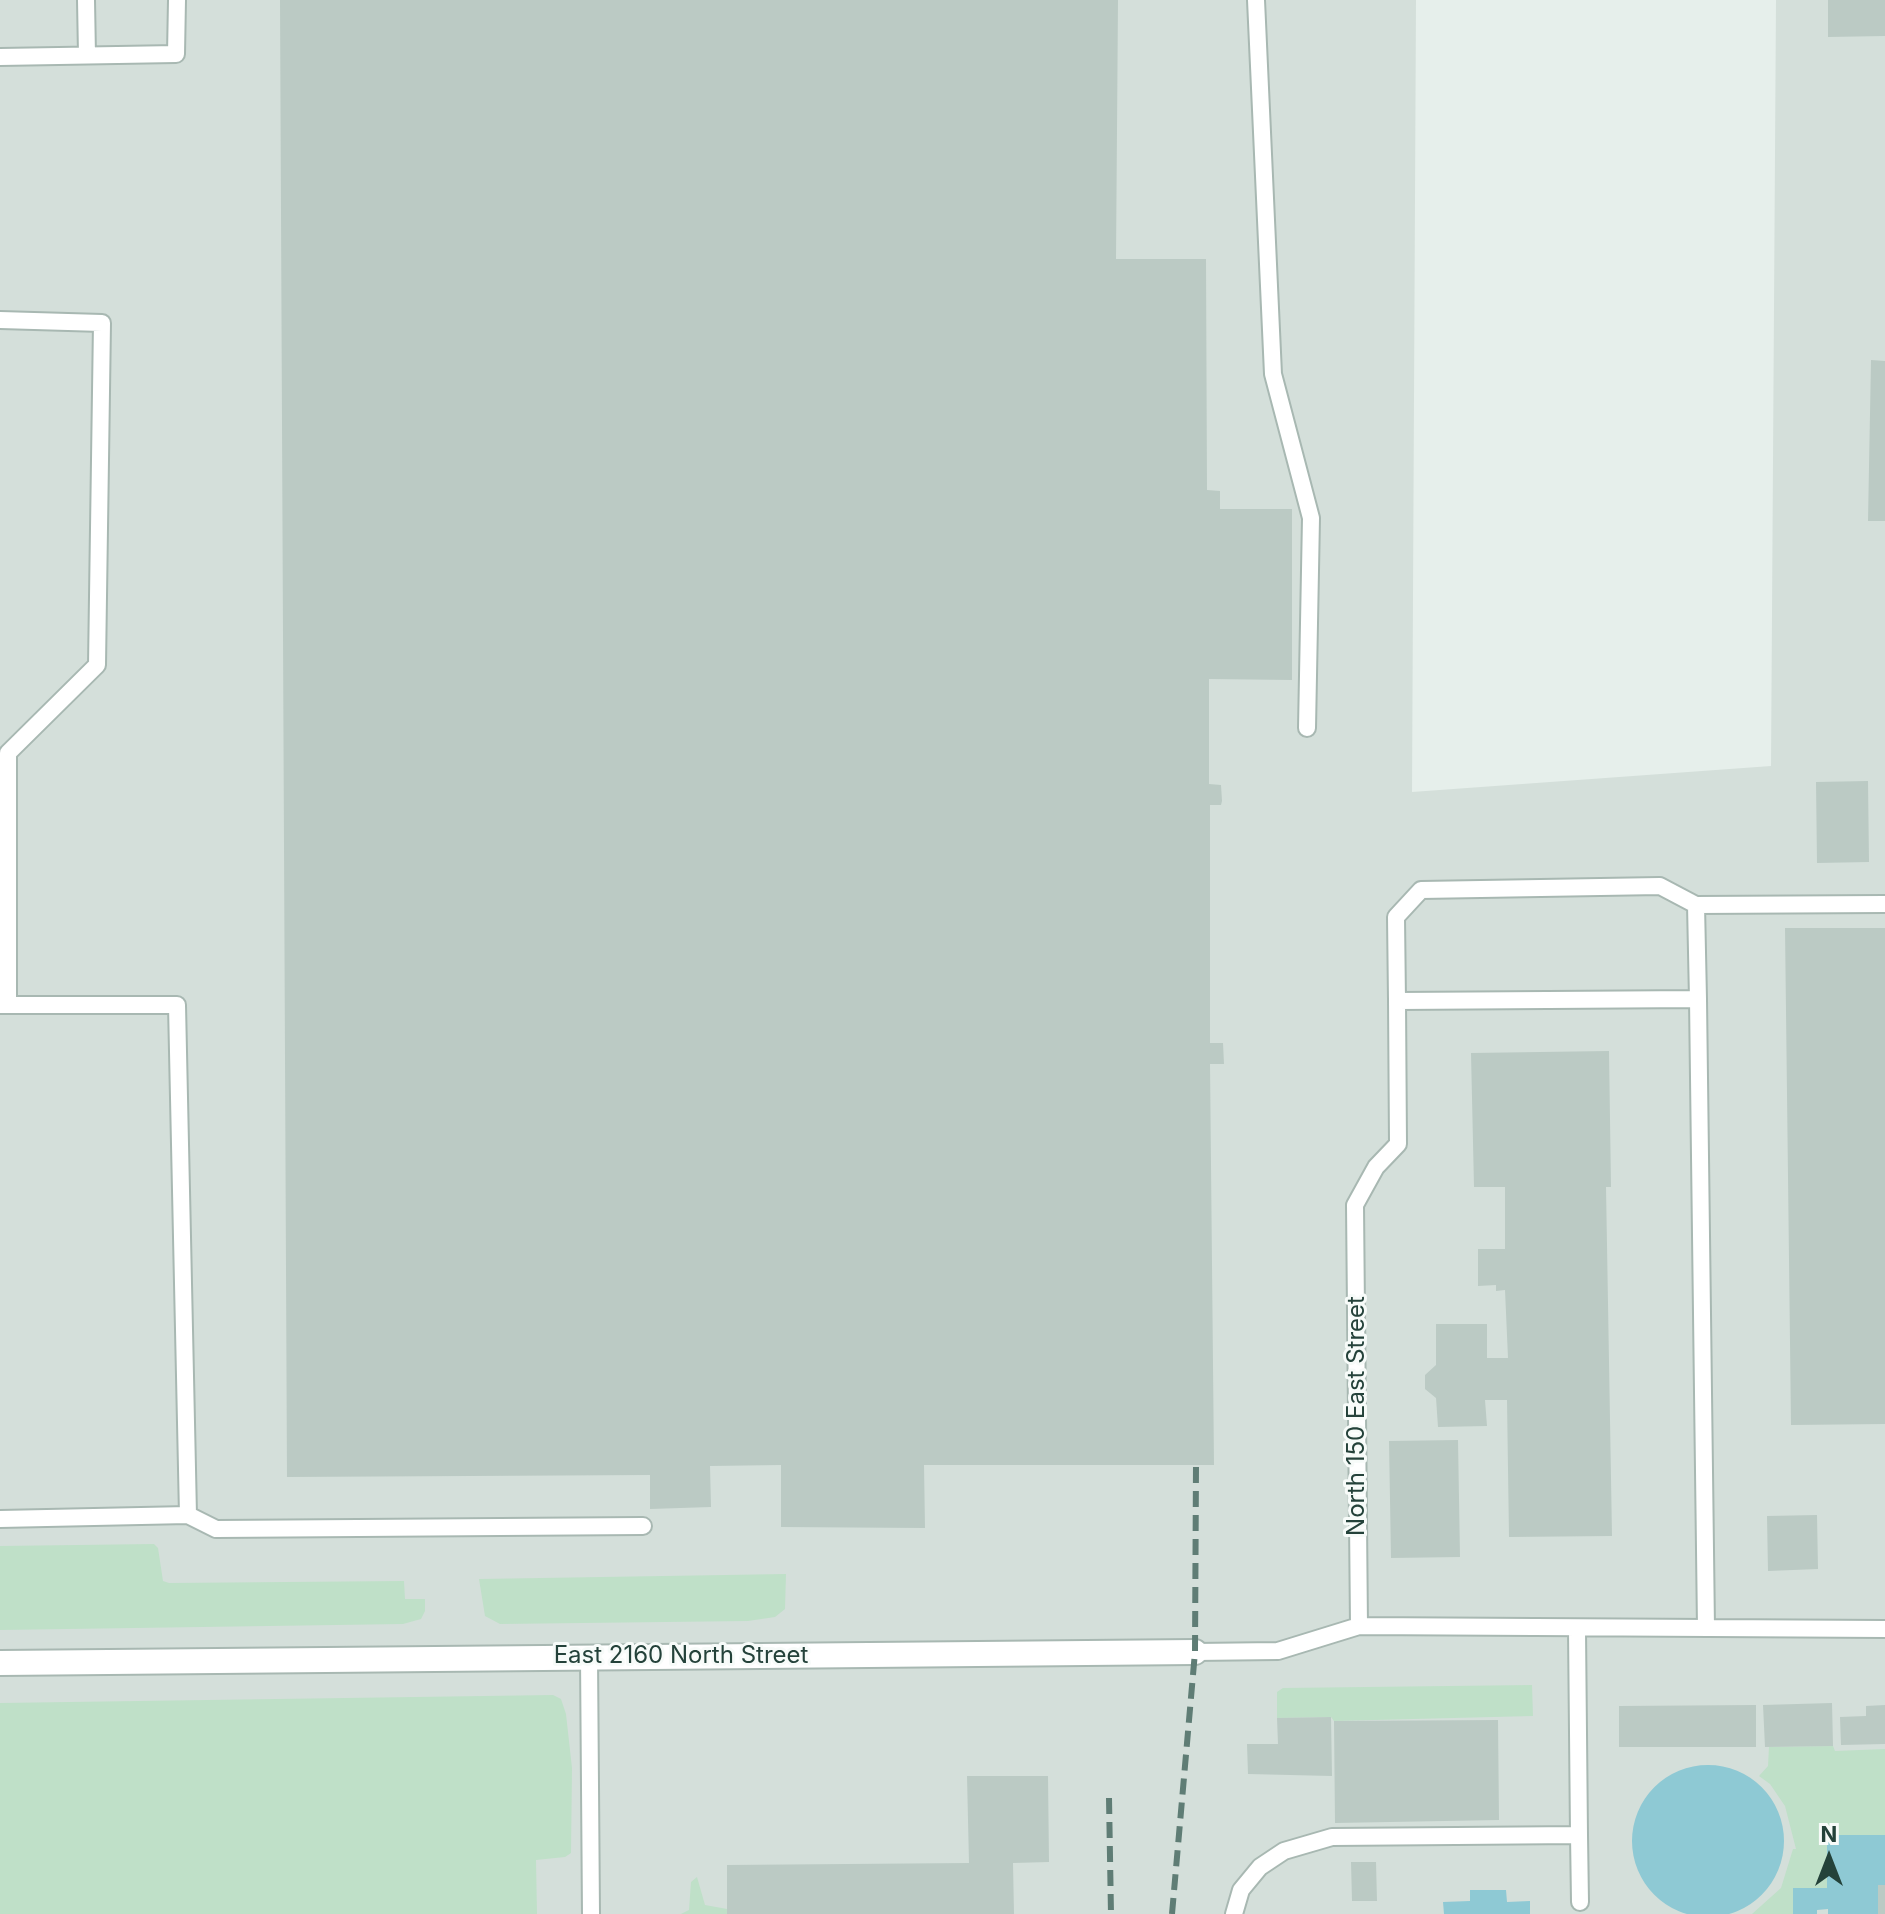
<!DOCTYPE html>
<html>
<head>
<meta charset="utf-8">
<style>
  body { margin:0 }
  #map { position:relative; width:1885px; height:1914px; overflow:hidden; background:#e6efeb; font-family:Inter,sans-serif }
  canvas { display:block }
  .north { position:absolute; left:1789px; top:1818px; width:80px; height:80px; -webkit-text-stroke:6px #f7fbf9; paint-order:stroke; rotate:0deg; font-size:22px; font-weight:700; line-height:32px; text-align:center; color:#24423a }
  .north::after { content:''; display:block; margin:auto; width:28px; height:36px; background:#24423a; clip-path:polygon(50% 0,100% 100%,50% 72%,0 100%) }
</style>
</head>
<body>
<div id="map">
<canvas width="1885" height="1914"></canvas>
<div class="north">N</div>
</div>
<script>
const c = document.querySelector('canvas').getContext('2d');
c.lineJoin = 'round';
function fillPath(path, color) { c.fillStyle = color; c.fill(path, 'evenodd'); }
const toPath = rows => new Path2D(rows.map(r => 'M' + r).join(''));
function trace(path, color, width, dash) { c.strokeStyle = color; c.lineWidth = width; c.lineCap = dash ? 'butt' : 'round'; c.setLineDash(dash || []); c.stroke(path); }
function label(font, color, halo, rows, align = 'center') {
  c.font = font + ' Inter,sans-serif'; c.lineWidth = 6; c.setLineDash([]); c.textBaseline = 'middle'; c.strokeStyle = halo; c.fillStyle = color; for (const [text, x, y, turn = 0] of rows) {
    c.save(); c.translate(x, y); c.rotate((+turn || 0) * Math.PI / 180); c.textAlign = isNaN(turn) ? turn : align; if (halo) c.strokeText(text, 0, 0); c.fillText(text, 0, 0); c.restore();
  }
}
const built = toPath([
  [0,0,1416,0,1412,792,1771,766,1776,0,1885,0,1885,1914,0,1914]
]);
const green = toPath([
  [154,1544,158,1548,163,1581,169,1583,404,1581,405,1599,425,1599,425,1611,421,1619,403,1624,0,1630,0,1546],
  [786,1574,785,1609,775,1617,748,1621,500,1624,485,1616,479,1579],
  [1532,1685,1533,1716,1334,1721,1331,1717,1277,1718,1277,1692,1283,1688],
  [553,1695,561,1699,566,1714,572,1768,571,1853,565,1857,536,1860,537,1914,0,1914,0,1703],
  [1833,1746,1835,1751,1885,1749,1885,1835,1827,1836,1827,1888,1793,1889,1793,1914,1752,1914,1781,1888,1793,1849,1796,1849,1785,1806,1770,1784,1759,1776,1768,1766,1769,1747],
  [697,1877,705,1905,727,1909,727,1914,681,1914,689,1910,691,1882]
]);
const water = toPath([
  '1632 1841a76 76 0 1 1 152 0a76 76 0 1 1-152 0Z',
  [1827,1835,1885,1835,1885,1885,1878,1886,1878,1914,1828,1914,1828,1909,1817,1910,1817,1914,1793,1914,1793,1888,1827,1888],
  [1470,1890,1506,1890,1507,1902,1530,1901,1530,1914,1444,1914,1443,1902,1470,1901]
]);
const building = toPath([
  [280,0,1118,0,1116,259,1206,259,1207,490,1220,491,1220,509,1292,509,1292,680,1209,679,1209,784,1221,785,1222,801,1221,805,1210,805,1210,1043,1223,1043,1224,1064,1210,1064,1214,1465,924,1465,925,1528,781,1527,781,1465,710,1466,711,1507,650,1509,650,1475,287,1477],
  [1828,0,1885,0,1885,36,1828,37],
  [1871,360,1885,361,1885,521,1868,521],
  [1868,781,1869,862,1817,863,1816,782],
  [1785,928,1885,928,1885,1424,1791,1425],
  [1609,1051,1611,1187,1606,1187,1612,1536,1509,1537,1507,1400,1485,1400,1487,1426,1438,1427,1436,1398,1425,1389,1425,1375,1436,1365,1436,1324,1487,1324,1487,1358,1508,1358,1505,1290,1496,1291,1496,1285,1478,1286,1478,1249,1505,1249,1505,1187,1474,1187,1471,1053],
  [1458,1440,1460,1557,1391,1558,1389,1441],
  [1817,1515,1818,1569,1768,1571,1767,1516],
  [1832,1703,1833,1746,1765,1747,1763,1705],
  [1756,1705,1756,1747,1619,1747,1619,1706],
  [1885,1705,1885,1744,1841,1745,1840,1717,1866,1716,1866,1706],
  [1331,1717,1332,1776,1248,1774,1247,1744,1278,1744,1277,1718],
  [1498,1720,1499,1820,1335,1823,1334,1721],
  [967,1776,1048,1776,1049,1862,1013,1863,1014,1914,727,1914,727,1865,969,1863],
  [1351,1862,1376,1862,1377,1901,1352,1901],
  [1878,1885,1885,1885,1885,1914,1878,1914]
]);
const lane = toPath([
  [86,0,87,55],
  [1256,0,1273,374,1311,518,1307,728],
  [0,57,176,54,177,0],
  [0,320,102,323,97,665,8,753,8,1005],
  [1696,905,1885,904],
  [1397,1001,1396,917,1421,890,1660,886,1696,905,1698,999],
  [0,1005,177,1005,188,1515],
  [0,1519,188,1515,216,1529,643,1526],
  [1359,1626,1355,1205,1376,1167,1398,1144,1397,1001,1698,999,1706,1628],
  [1577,1630,1579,1835],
  [1195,1652,1278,1651,1359,1626,1885,1629],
  [589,1657,591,1914],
  [1234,1914,1241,1890,1260,1867,1284,1851,1332,1837,1579,1835,1580,1902]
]);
const street = toPath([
  [0,1663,1195,1652]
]);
const rail = toPath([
  [1109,1798,1111,1914],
  [1172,1914,1195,1652,1196,1465]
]);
const streetNames = [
  ["North 150 East Street",1357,1416,-90],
  ["East 2160 North Street",681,1656]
];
fillPath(built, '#d4dfda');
fillPath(green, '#bfe0c8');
fillPath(water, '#8ec9d4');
fillPath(building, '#bbcac4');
trace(lane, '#a8b8b2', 20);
trace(street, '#a8b8b2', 28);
trace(lane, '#fff', 16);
trace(street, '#fff', 24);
trace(rail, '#5f7d75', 6, [16, 8]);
label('24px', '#24423a', '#f7fbf9', streetNames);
</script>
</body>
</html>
